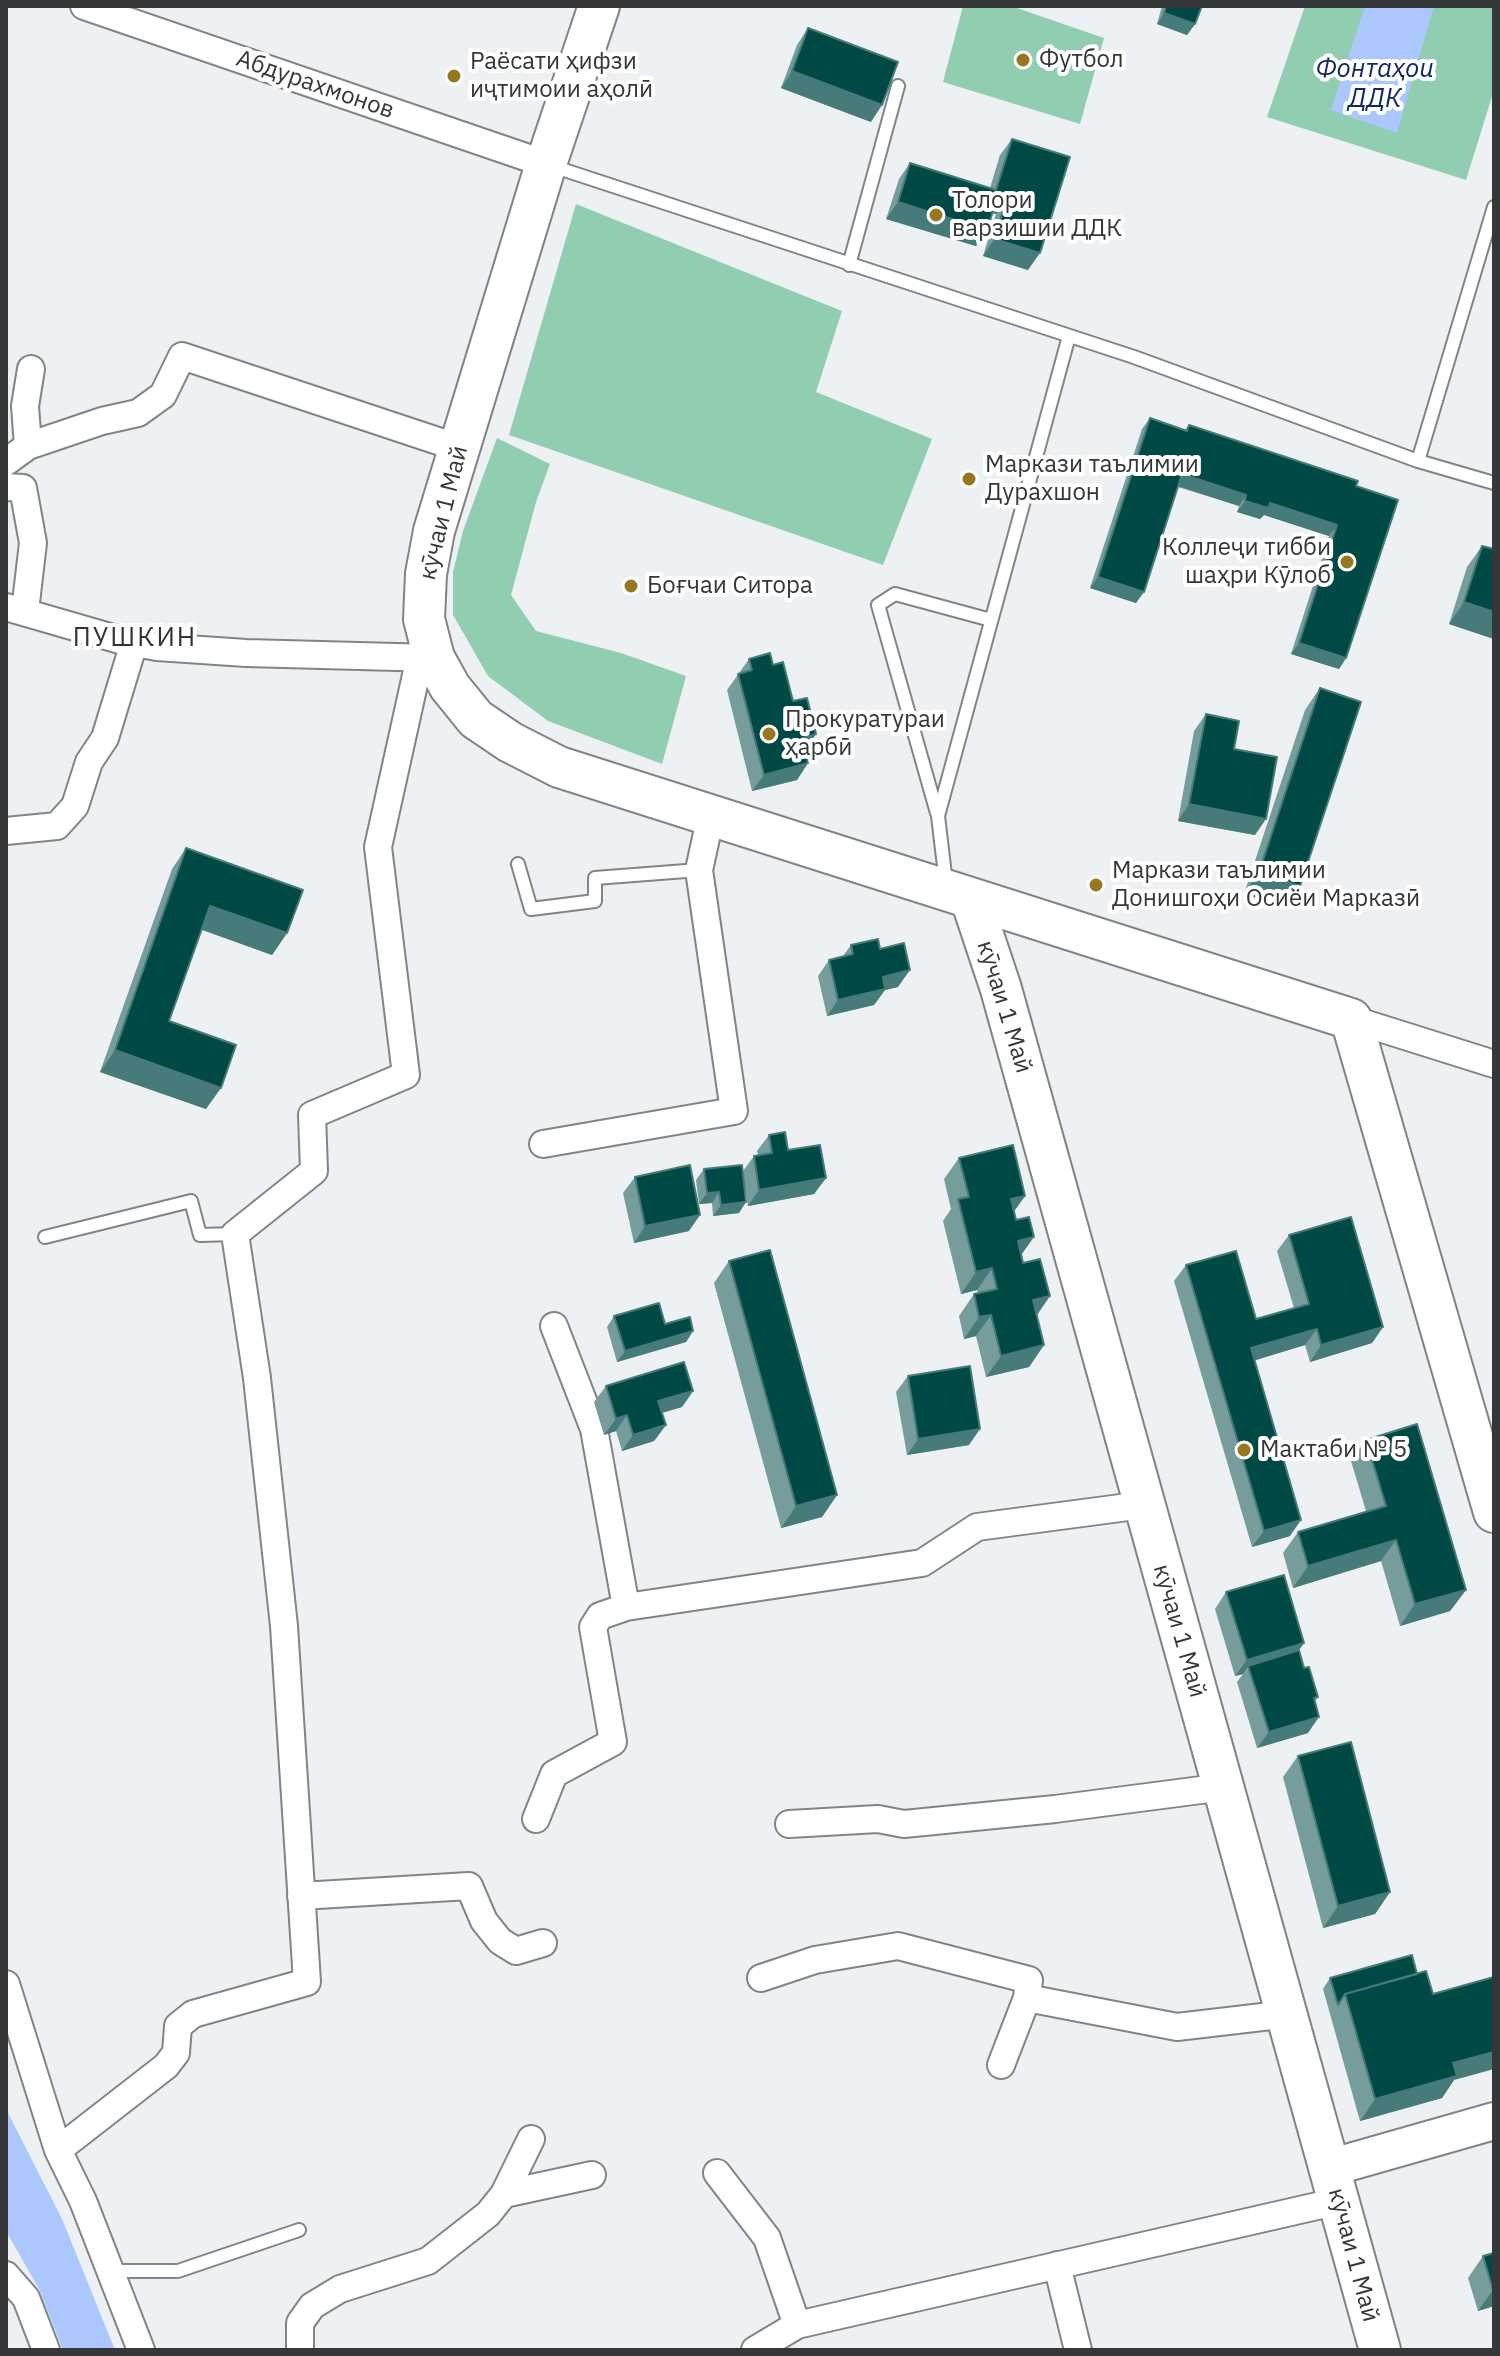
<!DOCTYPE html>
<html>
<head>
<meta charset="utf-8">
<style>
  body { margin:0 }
  #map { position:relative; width:1500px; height:2356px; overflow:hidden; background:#edf1f3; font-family:"IBM Plex Sans",sans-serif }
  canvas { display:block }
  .frame { position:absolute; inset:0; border:8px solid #353738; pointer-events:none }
</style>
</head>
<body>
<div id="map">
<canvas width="1500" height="2356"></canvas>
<div class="frame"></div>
</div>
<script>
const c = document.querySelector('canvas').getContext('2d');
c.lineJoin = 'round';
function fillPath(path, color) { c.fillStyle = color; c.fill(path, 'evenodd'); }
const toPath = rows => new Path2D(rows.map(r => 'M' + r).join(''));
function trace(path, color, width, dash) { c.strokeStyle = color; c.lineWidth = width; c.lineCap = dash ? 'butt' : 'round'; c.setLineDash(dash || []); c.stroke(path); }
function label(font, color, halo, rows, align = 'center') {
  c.font = font + ' "IBM Plex Sans",sans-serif'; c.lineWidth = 8; c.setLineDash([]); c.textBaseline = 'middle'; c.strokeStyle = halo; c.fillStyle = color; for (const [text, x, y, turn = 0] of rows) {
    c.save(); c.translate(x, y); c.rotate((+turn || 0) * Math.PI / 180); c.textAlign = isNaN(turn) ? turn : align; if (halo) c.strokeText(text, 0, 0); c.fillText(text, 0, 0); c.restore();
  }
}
const green = toPath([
  [963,6,1011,6,1104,38,1080,124,943,82],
  [1305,6,1494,6,1494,90,1466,180,1267,117],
  [576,204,842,311,816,392,932,439,883,565,509,435],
  [497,438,550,464,536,502,511,595,536,631,621,653,686,676,662,764,548,721,488,676,453,615,453,572,463,531]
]);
const water = toPath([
  [1365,6,1434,6,1397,133,1331,110],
  [6,2109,62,2219,115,2350,63,2350,39,2289,6,2231]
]);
const lane = toPath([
  [549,165,1134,357,1418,461,1494,483],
  [849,265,898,86],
  [1418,461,1494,207],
  [937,813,878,605,895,594,991,620],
  [518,864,531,909,595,901,595,878,699,870],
  [946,883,938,816,1069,336],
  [45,1237,191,1201,200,1235,235,1234],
  [110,2271,178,2271,299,2230]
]);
const street = toPath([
  [84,6,546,164],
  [28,446,25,406,31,369],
  [6,462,28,446,102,421,138,413,163,395,182,356,459,448],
  [6,487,23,488,33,543,25,611],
  [6,607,120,640,157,647,246,653,434,658],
  [6,831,57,826,75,806,89,762,105,738,134,643],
  [1351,1019,1494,1064],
  [543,1144,734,1111,699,870,711,815],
  [554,1326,594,1429,626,1607,922,1563,977,1527,1143,1505],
  [536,1819,554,1774,613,1742,593,1627,600,1616,626,1607],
  [789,1824,878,1819,904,1824,1055,1809,1224,1787],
  [301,1896,469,1886,484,1921,500,1941,516,1951,543,1943],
  [761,1978,815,1960,898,1946,1029,1980,1027,1998,1177,2027,1288,2014],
  [6,1984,58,2150,83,2201,141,2350],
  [1001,2065,1027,1998],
  [58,2150,166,2066,176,2053,178,2026,193,2014,307,1982,284,1626,257,1378,235,1234,314,1171,312,1115,406,1075,378,847,420,657],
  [717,2173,767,2238,797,2325],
  [504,2194,592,2175],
  [1057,2265,1078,2350],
  [6,2275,26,2298,46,2350],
  [300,2350,300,2323,312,2306,340,2289,428,2261,488,2214,504,2194,531,2139],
  [755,2350,797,2325,1339,2201]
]);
const secondary = toPath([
  [1329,2168,1494,2121]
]);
const primary = toPath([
  [599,6,546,164,434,531,426,574,424,619,434,658,450,687,476,719,510,742,559,767,1351,1019,1494,1512],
  [971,899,1001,989,1380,2350]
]);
const wall = toPath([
  [1162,6,1202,6,1195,24,1187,35,1157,24],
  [808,28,871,122,781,88,797,45],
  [1012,139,1028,270,983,256,996,214,992,213,976,246,886,219,899,179,910,163,990,188,1000,155],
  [1150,418,1185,430,1189,425,1356,486,1346,658,1339,669,1291,654,1329,536,1264,515,1260,519,1237,512,1239,506,1178,487,1136,603,1090,588,1142,429],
  [1482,546,1494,549,1494,639,1449,624,1467,567],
  [749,659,773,665,793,701,816,734,805,750,808,763,797,780,752,791,727,690],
  [1320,688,1285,907,1244,894,1305,710],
  [1206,714,1234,749,1255,835,1178,821,1194,731],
  [186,848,287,933,272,955,202,930,169,1021,206,1109,100,1072,172,869],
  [851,945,880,949,898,987,885,990,874,1005,827,1016,818,976,829,960,843,956],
  [769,1135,826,1178,814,1194,748,1206,744,1182,739,1213,713,1216,712,1203,699,1204,696,1180,704,1169,743,1171,754,1156,758,1155,757,1151],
  [959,1158,1025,1196,1014,1211,1021,1254,1044,1345,1029,1367,986,1377,976,1336,964,1339,959,1316,974,1294,978,1294,977,1290,961,1294,943,1221,951,1209,944,1179],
  [635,1177,689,1231,634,1243,623,1193],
  [1289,1235,1383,1327,1372,1343,1310,1362,1305,1345,1254,1360,1290,1536,1252,1547,1174,1281,1186,1265,1256,1319,1294,1308,1277,1251],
  [729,1261,837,1495,822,1517,781,1528,714,1283],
  [614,1316,665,1324,693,1331,686,1342,617,1362,607,1327],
  [908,1376,969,1445,907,1455,896,1392],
  [606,1386,693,1391,682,1407,662,1413,666,1425,654,1441,622,1451,616,1431,604,1435,594,1402],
  [1366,1440,1466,1590,1450,1611,1400,1626,1381,1561,1293,1588,1283,1553,1298,1532,1366,1511,1351,1461],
  [1226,1592,1299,1650,1304,1668,1318,1697,1315,1701,1308,1733,1257,1748,1237,1682,1243,1674,1235,1676,1215,1609],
  [1298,1756,1390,1892,1375,1914,1323,1928,1283,1777],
  [1417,1974,1454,2080,1442,2098,1360,2121,1323,1989,1330,1978],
  [1494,2253,1494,2306,1478,2311,1468,2278,1483,2256]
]);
const shadedWall = toPath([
  [1164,13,1195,24,1187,35,1157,24],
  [792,71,882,105,871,122,781,88],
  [998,195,1007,198,996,214,986,211],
  [898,202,987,230,976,246,886,219],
  [994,239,1040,253,1028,270,983,256],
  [1182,474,1246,495,1239,506,1175,485],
  [1245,501,1270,503,1337,525,1329,536,1264,515,1260,519,1237,512],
  [1098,577,1144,592,1136,603,1090,588],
  [1464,602,1494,612,1494,639,1449,624],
  [1299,643,1346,658,1339,669,1291,654],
  [816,734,804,751,802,738],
  [808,763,797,780,752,791,764,775],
  [1189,804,1266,819,1255,835,1178,821],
  [1259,872,1300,886,1285,907,1244,894],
  [210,906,287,933,272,955,195,927],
  [910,970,898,987,885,990,874,1005,827,1016,838,1000,883,977],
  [115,1050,221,1088,206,1109,100,1072],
  [826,1178,814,1194,748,1206,759,1190],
  [719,1192,712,1203,699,1204,707,1193],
  [1025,1196,1010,1217,1011,1199],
  [746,1202,739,1213,713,1216,721,1205],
  [700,1215,689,1231,634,1243,645,1226],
  [1034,1237,1019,1258,1018,1241],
  [992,1268,977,1290,961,1294,976,1272],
  [1050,1296,1035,1318,1033,1300],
  [991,1315,976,1336,964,1339,979,1317],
  [1383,1327,1372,1343,1310,1362,1321,1345],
  [1317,1329,1305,1345,1240,1365,1251,1348],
  [693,1331,686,1342,617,1362,625,1351],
  [1044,1345,1029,1367,986,1377,1001,1356],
  [693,1391,682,1407,647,1417,658,1401],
  [627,1415,616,1431,604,1435,616,1419],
  [666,1425,654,1441,622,1451,633,1435],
  [980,1429,969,1445,907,1455,918,1439],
  [837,1495,822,1517,781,1528,796,1506],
  [1301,1520,1290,1536,1252,1547,1264,1531],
  [1396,1540,1381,1561,1293,1588,1308,1566],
  [1466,1590,1450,1611,1400,1626,1415,1604],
  [1304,1643,1293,1659,1248,1666,1243,1674,1235,1676,1247,1660],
  [1319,1717,1308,1733,1257,1748,1269,1732],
  [1390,1892,1375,1914,1323,1928,1338,1906],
  [1494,2052,1494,2069,1454,2080,1442,2098,1360,2121,1375,2099,1453,2063],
  [1494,2289,1494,2306,1478,2311,1493,2290]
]);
const building = toPath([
  [1166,6,1202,6,1195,24,1164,13,1166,6],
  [808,28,898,62,882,105,792,71,808,28],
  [1012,139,1070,157,1040,253,994,239,1007,198,998,195,987,230,898,202,910,163,996,190,1012,139],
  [1150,418,1187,431,1189,425,1358,481,1356,486,1398,500,1346,658,1299,643,1337,525,1270,503,1268,508,1245,501,1246,495,1182,474,1144,592,1098,577,1150,418],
  [1482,546,1494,549,1494,612,1464,602,1482,546],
  [770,653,773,665,783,662,793,701,807,698,816,734,802,738,808,763,764,775,738,674,752,670,749,659,770,653],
  [1320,688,1361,702,1300,886,1259,872,1320,688],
  [1206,714,1239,721,1234,749,1277,757,1266,819,1189,804,1206,714],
  [186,848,303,890,287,933,210,906,169,1021,236,1045,221,1088,115,1050,186,848],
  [878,939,880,949,904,943,910,970,883,977,885,989,838,1000,829,960,853,954,851,945,878,939],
  [785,1132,788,1150,820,1145,826,1178,759,1190,754,1156,772,1153,769,1135,785,1132],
  [1013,1145,1025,1196,1011,1199,1016,1220,1029,1217,1034,1237,1018,1241,1023,1263,1040,1259,1050,1296,1033,1300,1044,1345,1001,1356,991,1315,979,1317,974,1294,997,1289,992,1268,976,1272,958,1199,969,1197,959,1158,1013,1145],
  [690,1165,700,1215,645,1226,635,1177,690,1165],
  [742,1165,746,1202,721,1205,719,1192,707,1193,704,1169,742,1165],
  [1351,1217,1383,1327,1321,1345,1317,1329,1251,1348,1301,1520,1264,1531,1186,1265,1236,1251,1256,1319,1309,1304,1289,1235,1351,1217],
  [770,1250,837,1495,796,1506,729,1261,770,1250],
  [659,1303,665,1324,690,1317,693,1331,625,1351,614,1316,659,1303],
  [684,1362,693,1391,658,1401,666,1425,633,1435,627,1415,616,1419,606,1386,684,1362],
  [970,1366,980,1429,918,1439,908,1376,970,1366],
  [1417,1424,1466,1590,1415,1604,1396,1540,1308,1566,1298,1532,1386,1506,1366,1440,1417,1424],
  [1284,1575,1304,1643,1247,1660,1226,1592,1284,1575],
  [1299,1650,1304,1668,1309,1667,1318,1697,1314,1698,1319,1717,1269,1732,1248,1666,1299,1650],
  [1351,1742,1390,1892,1338,1906,1298,1756,1351,1742],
  [1412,1955,1417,1974,1345,1994,1338,2005,1330,1978,1412,1955],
  [1426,1971,1433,1994,1494,1977,1494,2052,1453,2063,1457,2076,1375,2099,1345,1994,1426,1971],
  [1494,2253,1494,2289,1493,2290,1483,2256,1494,2253]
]);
const markers = [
  [1023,60,8,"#967820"],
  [454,76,8,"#967820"],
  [936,215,8,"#967820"],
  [969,479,8,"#967820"],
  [1347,562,8,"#967820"],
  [631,586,8,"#967820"],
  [769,734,8,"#967820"],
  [1096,885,8,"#967820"],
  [1244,1450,8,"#967820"]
];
const poiNames = [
  ["Футбол",1039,60],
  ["Раёсати ҳифзи",470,62],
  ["иҷтимоии аҳолӣ",470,90],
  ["Толори",952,201],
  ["варзишии ДДК",952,229],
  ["Маркази таълимии",985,465],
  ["Дурахшон",985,493],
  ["Коллеҷи тибби",1331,548,"right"],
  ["шаҳри Кӯлоб",1331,576,"right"],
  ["Боғчаи Ситора",647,586],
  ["Прокуратураи",785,720],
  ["ҳарбӣ",785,748],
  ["Маркази таълимии",1112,871],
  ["Донишгоҳи Осиёи Марказӣ",1112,899],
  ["Мактаби № 5",1260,1450]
];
const streetNames = [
  ["Абдурахмонов",315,85,19],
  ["кӯчаи 1 Май",444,513,-76],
  ["кӯчаи 1 Май",1004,1007,73],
  ["кӯчаи 1 Май",1179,1631,74],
  ["кӯчаи 1 Май",1353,2255,75]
];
const waterNames = [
  ["Фонтаҳои",1375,69],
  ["ДДК",1375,99]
];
const neighbourhoodNames = [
  ["ПУШКИН",135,638]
];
fillPath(green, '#91ceb1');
fillPath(water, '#acc7fc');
trace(lane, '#808586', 16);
trace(street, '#808586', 30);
trace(secondary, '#808586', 40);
trace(primary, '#808586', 44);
trace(lane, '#fff', 12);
trace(street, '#fff', 26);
trace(secondary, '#fff', 36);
trace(primary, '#fff', 40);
fillPath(wall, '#769d9c');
fillPath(shadedWall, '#477b79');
fillPath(building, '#004945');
trace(building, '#477b79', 2);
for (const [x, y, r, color] of markers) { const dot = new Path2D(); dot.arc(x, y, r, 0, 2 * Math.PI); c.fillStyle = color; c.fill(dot); trace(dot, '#fff', 3); }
label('24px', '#353738', '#fff', poiNames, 'left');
label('24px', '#353738', '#fff', streetNames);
label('italic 26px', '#0f2964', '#fff', waterNames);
c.letterSpacing = '2px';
label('26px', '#303435', '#fff', neighbourhoodNames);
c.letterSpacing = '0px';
</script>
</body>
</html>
